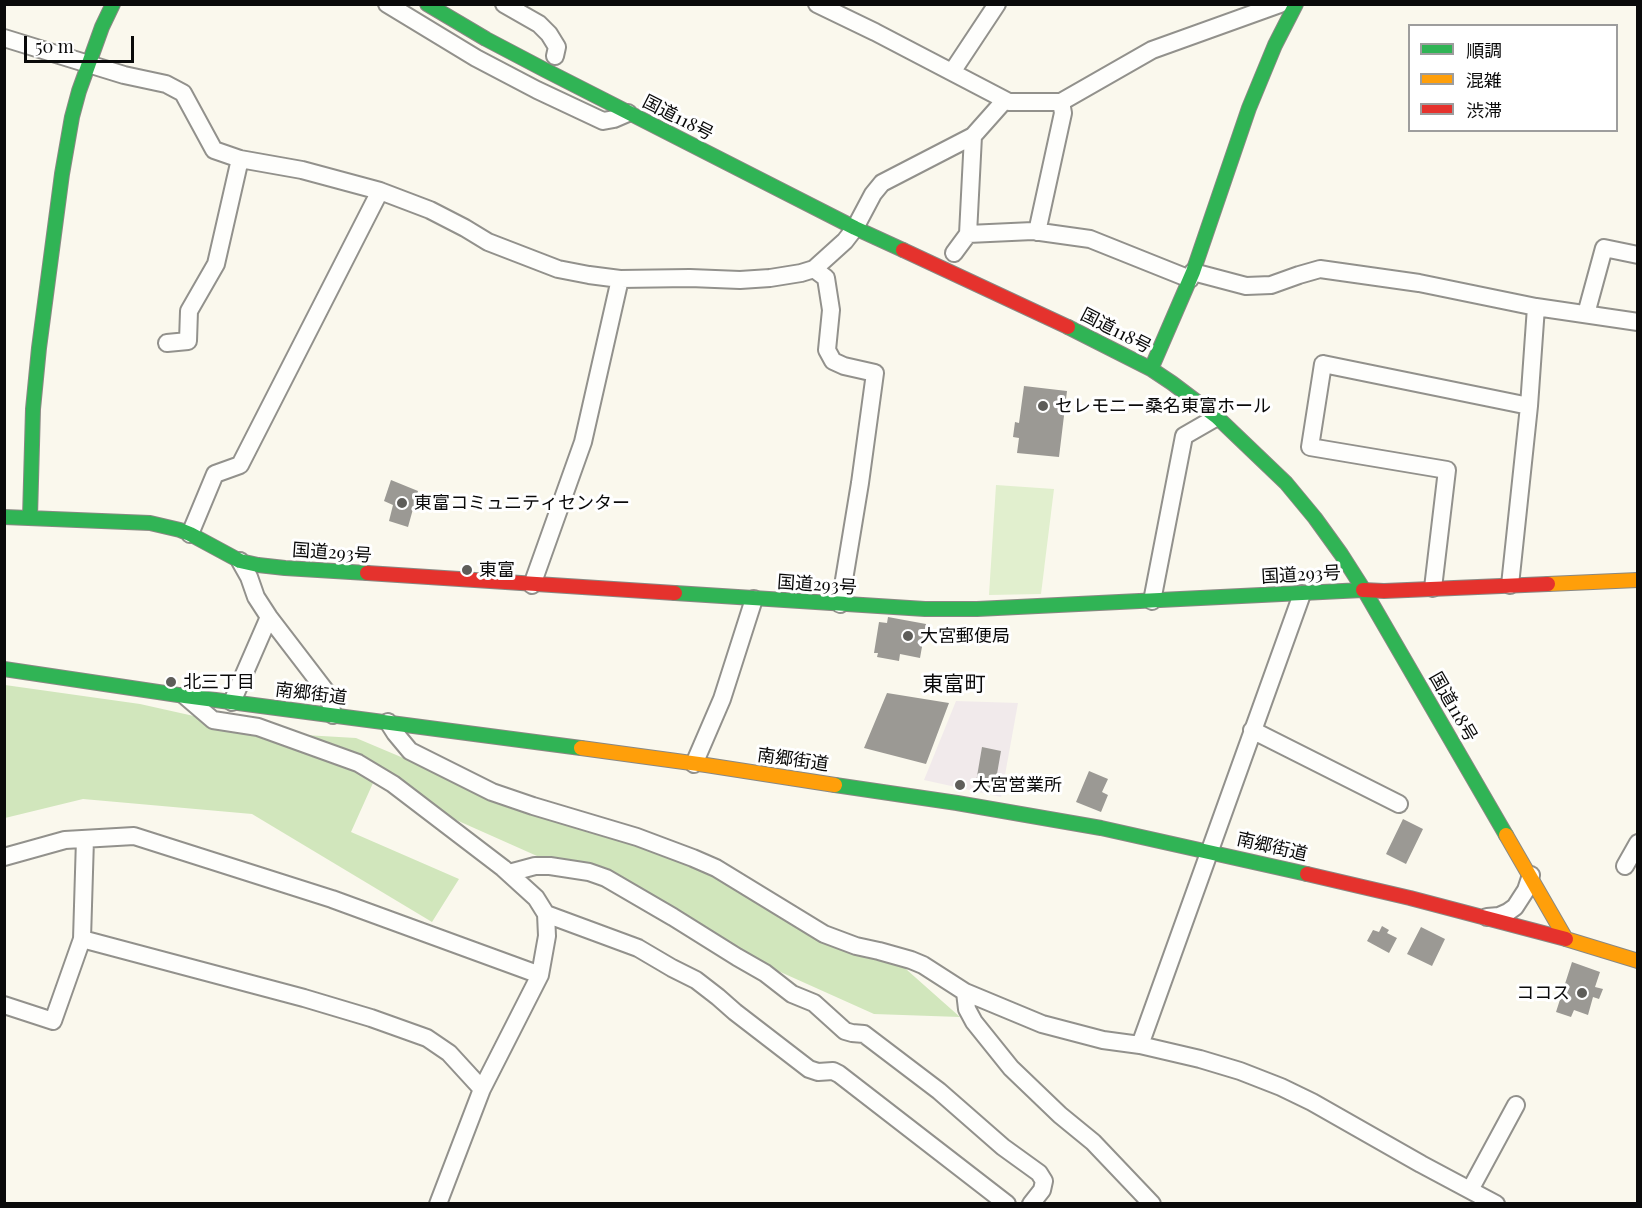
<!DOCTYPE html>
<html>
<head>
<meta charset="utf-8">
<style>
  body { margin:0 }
  #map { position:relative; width:1642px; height:1208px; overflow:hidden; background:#faf8ed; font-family:"Playfair Display","Noto Sans JP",serif }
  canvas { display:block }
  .frame { position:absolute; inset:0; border:6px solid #0a0a0a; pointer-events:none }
  .legend { position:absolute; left:1408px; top:24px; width:210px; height:108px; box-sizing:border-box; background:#fff; border:2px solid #9d9d9d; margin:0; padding:8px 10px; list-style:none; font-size:18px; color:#0a0a0a }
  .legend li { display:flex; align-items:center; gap:12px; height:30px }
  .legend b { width:30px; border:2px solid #9d9d9d }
  .scale { position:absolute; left:24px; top:36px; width:110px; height:27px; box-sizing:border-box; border:3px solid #0a0a0a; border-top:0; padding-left:8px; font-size:18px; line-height:21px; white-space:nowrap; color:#0a0a0a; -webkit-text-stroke:4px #fff; paint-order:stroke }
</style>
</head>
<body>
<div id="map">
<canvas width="1642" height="1208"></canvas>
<div class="frame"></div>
<ul class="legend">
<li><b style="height:8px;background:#30b455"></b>順調</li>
<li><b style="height:8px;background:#ff9f0a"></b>混雑</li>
<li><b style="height:8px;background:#e5322d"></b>渋滞</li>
</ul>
<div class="scale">50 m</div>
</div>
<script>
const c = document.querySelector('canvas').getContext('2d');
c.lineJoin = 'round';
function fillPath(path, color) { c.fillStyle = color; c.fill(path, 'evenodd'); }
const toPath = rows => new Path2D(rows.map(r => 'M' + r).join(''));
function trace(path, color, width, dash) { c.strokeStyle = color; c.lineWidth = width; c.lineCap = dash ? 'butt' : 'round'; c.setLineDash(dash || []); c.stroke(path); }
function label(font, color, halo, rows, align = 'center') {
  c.font = font + ' "Playfair Display","Noto Sans JP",serif'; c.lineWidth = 6; c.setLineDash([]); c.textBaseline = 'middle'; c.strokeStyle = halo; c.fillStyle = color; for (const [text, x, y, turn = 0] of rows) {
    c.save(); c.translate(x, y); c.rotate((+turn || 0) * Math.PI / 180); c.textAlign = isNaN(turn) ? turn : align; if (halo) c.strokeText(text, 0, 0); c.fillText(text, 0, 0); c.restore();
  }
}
const industrial = toPath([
  [956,701,1018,703,1001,797,924,780]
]);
const green = toPath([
  [996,485,1054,489,1041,594,989,595]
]);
const forest = toPath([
  [5,685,140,704,270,733,356,738,536,814,638,844,714,873,781,919,847,952,898,962,960,1017,874,1014,698,935,564,868,373,783,351,832,459,879,432,922,252,814,83,799,5,818]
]);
const building = toPath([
  [1024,386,1067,391,1059,457,1017,453,1019,438,1013,437,1015,422,1019,423],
  [391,480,418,491,408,527,389,521,393,505,384,501],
  [888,617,926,624,920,658,900,654,899,661,877,657,878,653,874,653,879,622,887,623],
  [887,693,949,703,926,764,864,748],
  [982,747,1001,751,994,791,975,788],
  [1089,771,1108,779,1102,792,1108,795,1101,812,1076,802],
  [1403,819,1423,829,1406,864,1386,854],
  [1382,926,1389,930,1387,933,1397,938,1389,953,1367,941,1373,930,1379,932],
  [1421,927,1445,939,1432,966,1407,954],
  [1572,962,1600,972,1595,987,1603,989,1599,999,1593,997,1588,1015,1574,1010,1571,1017,1556,1012]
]);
const street = toPath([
  [387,4,476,58,537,90,603,121,614,119,628,113],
  [504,4,539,24,549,34,557,47,555,56],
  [817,4,875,32,1009,102,1061,102,1152,50,1280,4],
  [4,38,124,75,166,84,183,93,214,150,240,159,302,170,380,191,430,210,465,228,488,242,558,269,589,275,620,279,690,278,740,280,770,278,801,273,814,269,845,241,855,228,873,194,882,183,973,136,1005,100],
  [952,72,997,4],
  [1037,232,1063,113,1061,102],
  [968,234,973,136],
  [954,253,968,234,1033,231,1090,239,1190,279],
  [814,269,826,278,831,310,827,350,833,361,844,366,875,373,860,483,840,604],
  [1193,272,1246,286,1271,285,1299,275,1320,269,1419,283,1536,307,1638,322],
  [1586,314,1604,248,1638,255],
  [167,343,188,341,189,311,216,264,240,159],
  [190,534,215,474,240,465,380,191],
  [240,561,249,577,256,597,269,617,328,694,333,715],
  [532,585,583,442,620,279],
  [1510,585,1529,406,1536,307],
  [1433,588,1447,470,1310,447,1323,364,1529,406],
  [1152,601,1184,436,1217,417],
  [185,696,213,720,258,727,358,763,393,784,503,868,536,898,546,914,547,936,540,975,482,1089,438,1204],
  [232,702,269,617],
  [388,722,395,733,410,751,492,792,533,806,637,837,693,858,716,868,824,934,856,946,879,951,911,960,923,965,965,992,1042,1024,1103,1040,1140,1045,1200,1059,1240,1071,1281,1087,1312,1102,1421,1164,1496,1204],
  [1252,730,1399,804],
  [694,764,722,699,754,599],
  [4,857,65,840,134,836,332,899,540,975],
  [1625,866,1638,843],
  [509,873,535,866,550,866,589,872,606,878,673,917,737,957,765,973,792,994,814,1003,845,1031,852,1033,864,1034,939,1091,1003,1147,1039,1173,1044,1181,1042,1190,1031,1204],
  [546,914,638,948,672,968,696,980,718,997,735,1012,809,1069,818,1072,833,1071,839,1074,1007,1204],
  [1487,917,1499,916,1508,912,1515,907,1526,890,1531,875],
  [82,939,304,998,371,1018,427,1038,449,1053,482,1089],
  [965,992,967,1009,974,1022,1011,1068,1060,1115,1093,1142,1152,1204],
  [4,1005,53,1021,82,939,85,839],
  [1140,1045,1302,594],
  [1470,1190,1516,1105]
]);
const fast = toPath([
  [427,4,486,39,545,70,855,228,903,250],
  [1068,327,1151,369,1172,383,1217,417,1286,483,1315,518,1341,554,1364,590,1506,835],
  [1151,369,1193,272,1249,108,1275,45,1296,4],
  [4,517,150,523,180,530,190,534,240,561,258,565,285,568,367,573],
  [30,517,33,409,39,348,62,174,72,117,79,91,102,27,113,4],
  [675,593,925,609,977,609,1363,590],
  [4,669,185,696,581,748],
  [835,785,957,803,1101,828,1307,874]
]);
const slow = toPath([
  [1548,584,1638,580],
  [581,748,706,765,835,785],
  [1506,835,1566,939,1638,961]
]);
const jam = toPath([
  [903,250,1068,327],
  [367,573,675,593],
  [1363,590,1384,591,1548,584],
  [1307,874,1410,898,1566,939]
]);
const markers = [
  [1043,406,6,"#5e5d59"],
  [402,503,6,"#5e5d59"],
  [467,570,6,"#5e5d59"],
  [908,636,6,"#5e5d59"],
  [171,682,6,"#5e5d59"],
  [960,785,6,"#5e5d59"],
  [1582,993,6,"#5e5d59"]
];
const streetNames = [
  ["国道118号",678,118,27],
  ["国道118号",1116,331,27],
  ["国道293号",332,553,4],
  ["国道293号",1301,575,-3],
  ["国道293号",817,585,4],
  ["南郷街道",311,694,7],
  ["国道118号",1453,707,60],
  ["南郷街道",793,760,8],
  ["南郷街道",1272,847,13]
];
const poiNames = [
  ["セレモニー桑名東富ホール",1055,406],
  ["東富コミュニティセンター",414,503],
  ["東富",479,570],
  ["大宮郵便局",920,636],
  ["北三丁目",183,682],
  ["大宮営業所",972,785],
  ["ココス",1570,993,"right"]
];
const quarterNames = [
  ["東富町",954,684]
];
fillPath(industrial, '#f1eaeb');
fillPath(green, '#e1efce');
fillPath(forest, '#d1e6bc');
fillPath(building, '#9b9994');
trace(street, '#92918c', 20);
trace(fast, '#898883', 16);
trace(slow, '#898883', 16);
trace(jam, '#898883', 16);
trace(street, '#fefefc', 16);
trace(fast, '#30b455', 14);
trace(slow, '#ff9f0a', 14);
trace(jam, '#e5322d', 14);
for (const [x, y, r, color] of markers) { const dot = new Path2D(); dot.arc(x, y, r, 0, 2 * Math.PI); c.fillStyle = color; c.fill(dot); trace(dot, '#fff', 2); }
label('18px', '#0a0a0a', '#fff', streetNames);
label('18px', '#0a0a0a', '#fff', poiNames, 'left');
label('21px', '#0a0a0a', '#fff', quarterNames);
</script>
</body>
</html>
